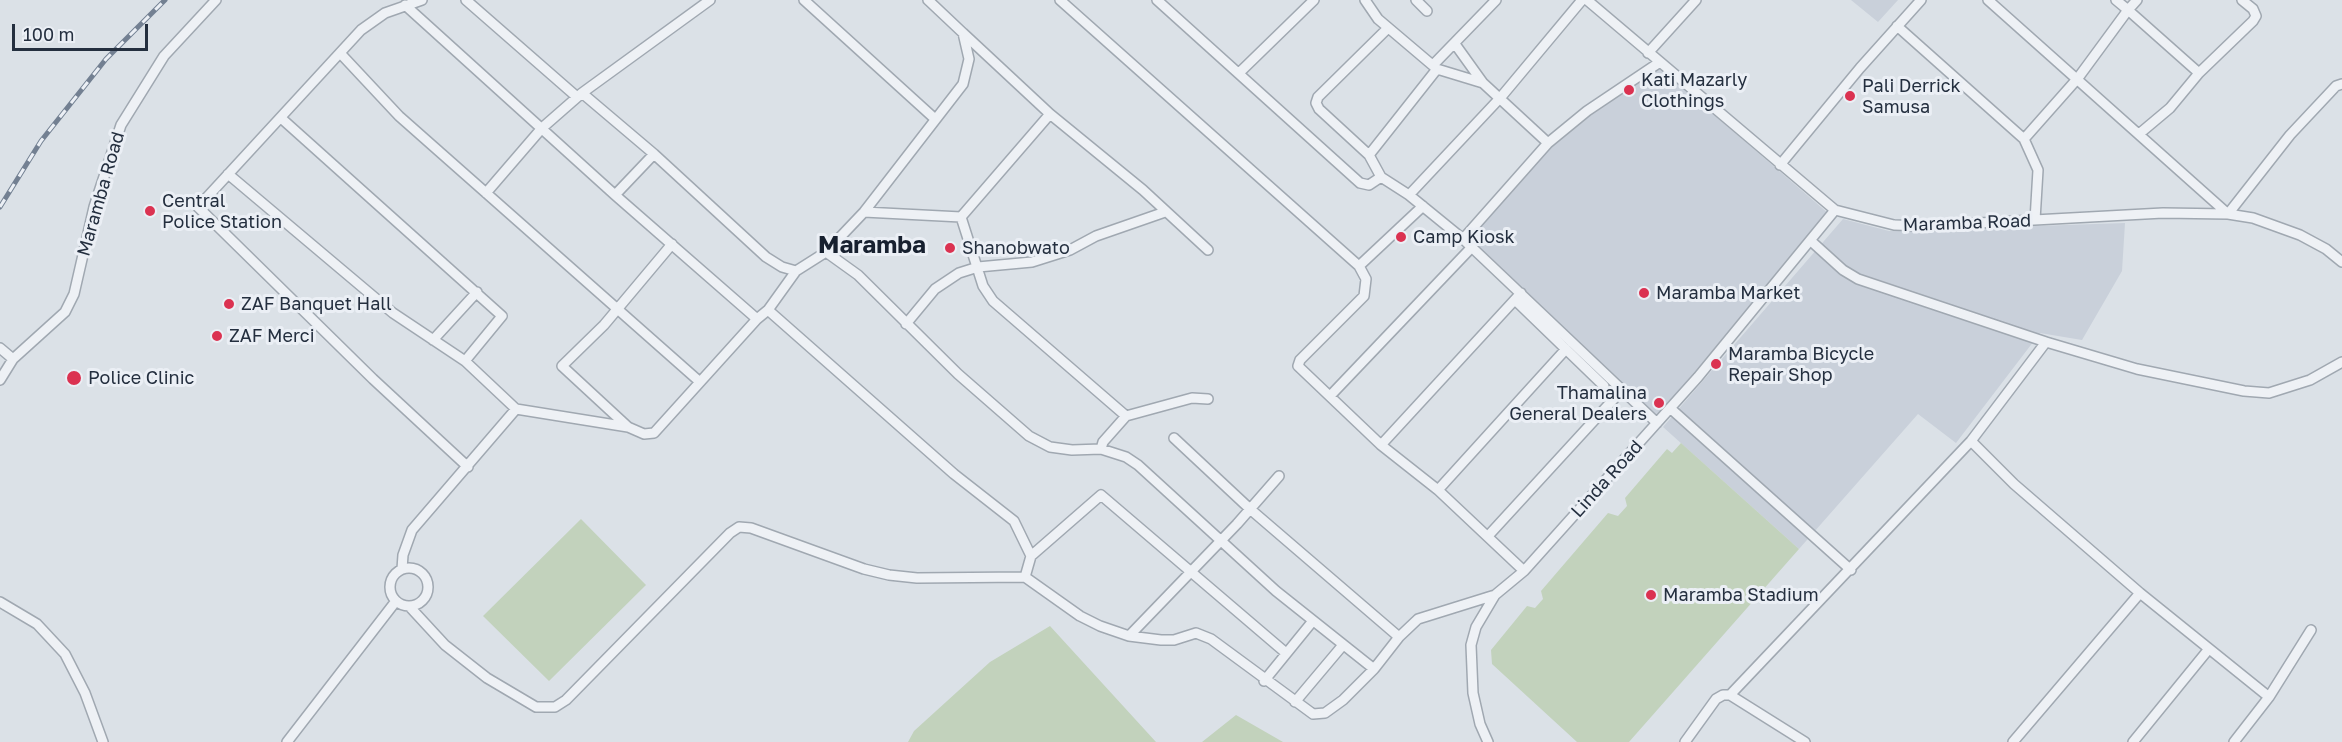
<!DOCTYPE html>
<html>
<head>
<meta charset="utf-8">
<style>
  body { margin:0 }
  #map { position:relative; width:2342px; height:742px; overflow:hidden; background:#dbe1e7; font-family:"Golos Text",sans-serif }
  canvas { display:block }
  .scale { position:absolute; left:12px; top:24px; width:136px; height:27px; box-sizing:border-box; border:3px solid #242f3f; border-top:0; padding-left:8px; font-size:18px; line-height:21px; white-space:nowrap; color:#242f3f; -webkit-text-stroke:4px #ebeff5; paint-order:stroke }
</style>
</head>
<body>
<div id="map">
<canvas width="2342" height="742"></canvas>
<div class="scale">100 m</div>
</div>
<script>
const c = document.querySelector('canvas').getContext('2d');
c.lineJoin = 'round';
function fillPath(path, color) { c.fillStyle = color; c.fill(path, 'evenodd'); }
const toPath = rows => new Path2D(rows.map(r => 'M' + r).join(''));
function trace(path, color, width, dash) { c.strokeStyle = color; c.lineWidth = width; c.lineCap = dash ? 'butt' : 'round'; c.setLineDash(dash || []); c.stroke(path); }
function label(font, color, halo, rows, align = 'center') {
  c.font = font + ' "Golos Text",sans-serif'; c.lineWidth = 6; c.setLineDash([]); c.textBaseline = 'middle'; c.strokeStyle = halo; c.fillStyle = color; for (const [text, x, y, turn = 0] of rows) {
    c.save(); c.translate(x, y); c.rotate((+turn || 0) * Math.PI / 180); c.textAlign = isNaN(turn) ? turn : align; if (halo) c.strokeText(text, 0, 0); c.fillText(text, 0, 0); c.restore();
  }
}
const built = toPath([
  [1851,0,1898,0,1878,22],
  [1660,68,1829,214,1655,419,1590,353,1461,234,1543,153,1588,113],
  [1843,219,1889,231,2125,223,2122,271,2082,340,2040,333,1956,443,1918,414,1799,549,1663,427]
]);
const green = toPath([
  [1681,443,1799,549,1629,742,1577,742,1492,664,1491,650,1527,606,1535,608,1543,599,1541,591,1608,513,1618,516,1627,506,1625,498,1667,449,1672,453],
  [581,519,646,585,549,681,483,616],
  [1050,626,1156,742,908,742,914,731,990,662],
  [1236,715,1283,742,1202,742]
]);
const minor = toPath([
  [422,0,385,13,361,30,198,207,373,379,468,467],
  [466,0,577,97],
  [804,0,934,118],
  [1060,0,1359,266,1366,279,1364,296,1300,360,1298,366,1381,445,1438,490,1524,571],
  [1157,0,1360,183,1369,185,1381,177,1369,155,1319,109,1316,103,1318,97,1388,28],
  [1365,0,1378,19,1437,69,1483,83],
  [1416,0,1427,11],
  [1587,0,1835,210,1894,225,1924,226,2163,213,2228,214,2253,218,2300,235,2326,249,2342,262],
  [1988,0,2228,214,2290,135,2336,86,2342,84],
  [2116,0,2128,10,2137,0],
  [405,5,615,195,757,319,768,310,954,474,1014,521,1031,556],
  [1897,26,2024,139,2038,170,2035,220],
  [963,33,1050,114,1143,190,1208,250],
  [1455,44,1483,83,1548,143],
  [340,53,399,116,700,382],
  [1648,53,1696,0],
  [1433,65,1496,0],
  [1239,73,1314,0],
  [582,93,654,154,766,257,782,267,796,271,826,252,864,212,963,84,969,59,963,33,928,0],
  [1050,114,961,217,983,286,993,301,1126,416],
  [281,118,502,316,465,361],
  [2139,134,2170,108,2199,73,2253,21,2256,16,2253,9,2242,0],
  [2024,139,2078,78,2128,10,2199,73],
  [1369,155,1437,69],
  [1780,165,1860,68,1921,0],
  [228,174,393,313,465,361,516,409,412,530,403,555,402,569],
  [1381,177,1409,195,1463,239,1657,423],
  [486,193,542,128,582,93,710,0],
  [615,195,654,154],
  [1409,195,1501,97,1582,0],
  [864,212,961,217],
  [1463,239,1548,143,1587,111,1660,62],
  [1811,241,1843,270,1858,279,2046,342,2137,369,2244,391,2269,393,2310,380,2342,362],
  [672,244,604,325,562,366,628,427,644,434,654,433,757,319],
  [826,252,858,275,958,374,1029,436,1050,447,1072,450,1101,449],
  [1359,266,1423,206],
  [1515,300,1604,386],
  [768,310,796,271],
  [906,324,935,289,959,273,978,267,1032,262,1070,250,1096,236,1165,212],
  [433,340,477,292],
  [0,348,13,359],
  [0,380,13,359,65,312,74,294,94,207,121,125,164,56,216,0],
  [1330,396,1471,248],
  [1208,399,1192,398,1126,416,1103,442,1101,449,1126,457,1138,465,1276,591,1374,669,1399,637,1418,619,1495,595],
  [1670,408,1851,570],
  [516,409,628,427],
  [1174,438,1250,509,1399,637],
  [1971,441,2014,484,2140,593,2269,697],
  [1381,445,1521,293],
  [1438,490,1566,349],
  [1488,536,1622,390],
  '390 587a19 19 0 1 1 38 0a19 19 0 1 1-38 0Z',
  [1025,577,1031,556,1101,495,1286,653],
  [0,602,37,624,65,654,85,693,103,742],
  [409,606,445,645,487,678,536,707,555,707,566,700,730,533,739,527,751,528,864,569,889,575,917,578,1025,577,1080,616,1100,626,1129,636,1161,640,1174,640,1196,633,1211,639,1313,714,1325,713,1343,700,1374,669],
  [1129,636,1237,524,1279,476],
  [1264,681,1312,622],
  [1730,695,1971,441,2046,342],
  [1295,702,1343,645],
  [287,742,396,601],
  [1488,742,1480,724,1473,693,1471,645,1476,627,1495,595,1524,571,1698,377,1835,210],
  [1685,742,1716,699,1723,695,1730,695,1805,742],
  [2013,742,2140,593],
  [2133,742,2208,650],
  [2234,742,2269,697,2311,630]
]);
const rail = toPath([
  [0,207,41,141,106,59,165,0]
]);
const markers = [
  [1629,90,6,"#db3251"],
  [1850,96,6,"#db3251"],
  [150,211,6,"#db3251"],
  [1401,237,6,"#db3251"],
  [950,248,6,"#db3251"],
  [1644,293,6,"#db3251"],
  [229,304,6,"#db3251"],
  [217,336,6,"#db3251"],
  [1716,364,6,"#db3251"],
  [74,378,8,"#db3251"],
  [1659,403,6,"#db3251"],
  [1651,595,6,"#db3251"]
];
const poiNames = [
  ["Kati Mazarly",1641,80],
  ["Clothings",1641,101],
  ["Pali Derrick",1862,86],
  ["Samusa",1862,107],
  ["Central",162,201],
  ["Police Station",162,222],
  ["Camp Kiosk",1413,237],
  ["Shanobwato",962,248],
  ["Maramba Market",1656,293],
  ["ZAF Banquet Hall",241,304],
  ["ZAF Merci",229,336],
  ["Maramba Bicycle",1728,354],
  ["Repair Shop",1728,375],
  ["Police Clinic",88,378],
  ["Thamalina",1647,393,"right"],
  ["General Dealers",1647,414,"right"],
  ["Maramba Stadium",1663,595]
];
const streetNames = [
  ["Maramba Road",101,194,-74],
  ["Maramba Road",1967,223,-2],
  ["Linda Road",1607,479,-48]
];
const districtNames = [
  ["Maramba",872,245]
];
fillPath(built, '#c9d0da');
fillPath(green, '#c2d2bc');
trace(minor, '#a0a8b1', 12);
trace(minor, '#eef1f5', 9);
trace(rail, '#738092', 5);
trace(rail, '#ebeff5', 3, [9]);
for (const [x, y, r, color] of markers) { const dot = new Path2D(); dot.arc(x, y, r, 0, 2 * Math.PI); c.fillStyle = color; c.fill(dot); trace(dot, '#ebeff5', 2); }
label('18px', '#242f3f', '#ebeff5', poiNames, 'left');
label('18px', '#242f3f', '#ebeff5', streetNames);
label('bold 24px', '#17202f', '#ebeff5', districtNames);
</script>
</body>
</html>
